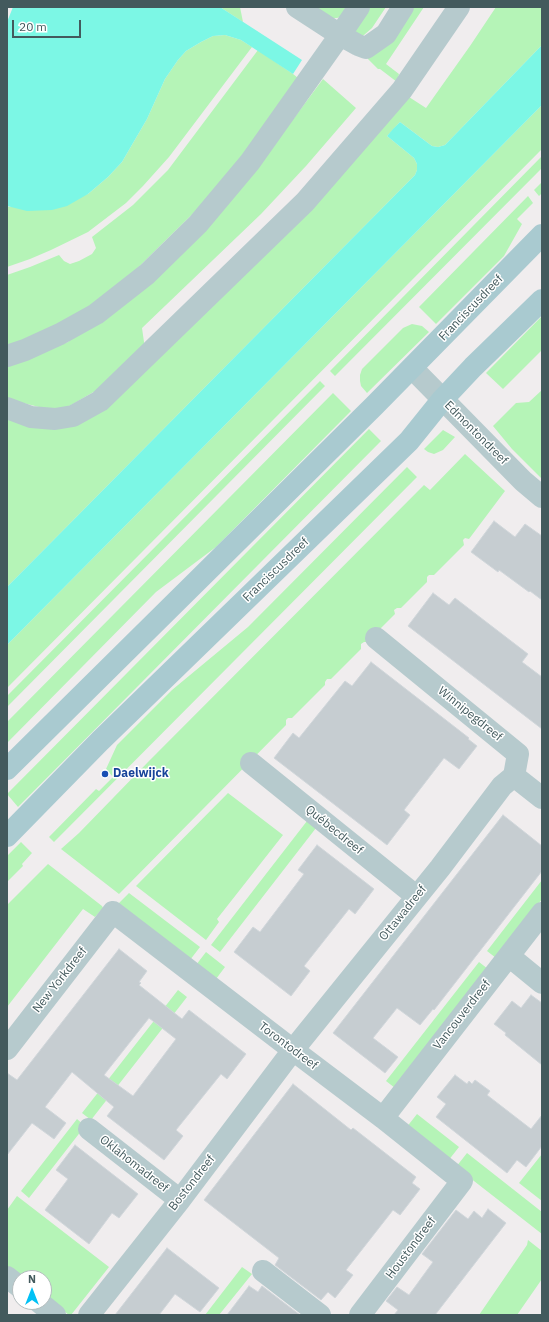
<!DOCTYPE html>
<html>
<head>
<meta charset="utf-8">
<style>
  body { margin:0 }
  #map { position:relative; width:549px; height:1322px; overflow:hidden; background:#f0edee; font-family:"IBM Plex Sans",sans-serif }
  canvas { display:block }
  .frame { position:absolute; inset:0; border:8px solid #435a5d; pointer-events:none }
  .north { position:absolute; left:12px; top:1270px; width:40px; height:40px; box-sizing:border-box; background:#fff; border:1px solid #b4bdbe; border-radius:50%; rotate:0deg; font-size:11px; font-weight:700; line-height:16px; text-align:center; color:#435a5d }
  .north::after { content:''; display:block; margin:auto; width:14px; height:18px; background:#02c1f5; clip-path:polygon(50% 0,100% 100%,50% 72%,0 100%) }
  .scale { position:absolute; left:12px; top:20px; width:69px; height:18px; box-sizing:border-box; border:2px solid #435a5d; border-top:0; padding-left:5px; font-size:12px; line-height:14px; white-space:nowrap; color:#435a5d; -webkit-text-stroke:3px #fff; paint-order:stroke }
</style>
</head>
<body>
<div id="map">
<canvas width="549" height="1322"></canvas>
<div class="frame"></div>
<div class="north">N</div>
<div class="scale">20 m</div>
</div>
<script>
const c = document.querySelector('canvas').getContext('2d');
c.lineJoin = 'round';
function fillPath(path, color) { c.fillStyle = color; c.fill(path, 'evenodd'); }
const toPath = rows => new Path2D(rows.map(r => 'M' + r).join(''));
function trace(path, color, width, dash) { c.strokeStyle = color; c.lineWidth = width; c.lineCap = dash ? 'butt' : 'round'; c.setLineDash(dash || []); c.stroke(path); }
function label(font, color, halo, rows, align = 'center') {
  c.font = font + ' "IBM Plex Sans",sans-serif'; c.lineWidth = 3; c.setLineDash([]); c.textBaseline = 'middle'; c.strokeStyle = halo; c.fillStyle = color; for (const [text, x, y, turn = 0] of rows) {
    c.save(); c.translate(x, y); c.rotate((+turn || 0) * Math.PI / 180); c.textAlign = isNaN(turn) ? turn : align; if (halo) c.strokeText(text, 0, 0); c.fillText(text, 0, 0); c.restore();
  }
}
const green = toPath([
  [220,7,240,7,243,22],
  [312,7,347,7,340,17,337,18,332,18],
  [369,7,386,7,372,28,364,35,360,36,354,30],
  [414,7,424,7,386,64,399,74,397,82,380,69,378,69,366,57,398,33],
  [496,7,542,7,542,45,445,145,438,147,432,146,400,122,387,136,414,158,417,164,417,170,415,175,7,587,7,414,67,426,409,97,426,108,470,46],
  [225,35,241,40,252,47,169,157,143,186,126,203,88,232,51,250,30,259,7,267,7,206,9,207,88,194,108,177,122,162,147,119,165,79,178,60,186,51,201,42,213,36],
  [258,50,293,74,302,81,221,186,102,303,7,348,7,275,30,267,59,255,64,261,70,264,79,261,92,254,96,248,92,237,133,205,168,170],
  [323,79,356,108,306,166,261,214,142,328,145,349,104,386,59,412,7,399,7,366,68,342,294,118],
  [542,105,542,149,7,688,7,645],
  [542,156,542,168,335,376,330,371],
  [542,182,542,193,539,196,534,190],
  [528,196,533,203,517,219,522,224,504,256,436,324,419,307],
  [542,316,542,350,503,389,486,373],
  [412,324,422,326,429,332,367,393,361,386,360,381,360,375,362,369,403,328],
  [320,381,325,386,7,707,7,696],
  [542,390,542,479,512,449,493,426,516,403,529,402],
  [333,393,351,411,216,547,156,592,7,743,7,722],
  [369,429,381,441,18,807,7,794],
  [443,430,455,437,443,450,434,454,428,452,424,449],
  [465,454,505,491,469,539,465,538,463,540,464,545,434,575,429,575,427,577,427,582,401,608,397,608,394,610,395,614,367,642,364,642,361,644,361,649,331,679,327,679,325,682,325,685,292,718,288,718,286,720,286,725,119,894,61,849,79,833,148,762,424,485,430,490],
  [407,467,417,477,54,842,49,837,96,789,99,791,113,777,106,769,117,745,172,690,248,627],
  [228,793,283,835,217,919,219,922,206,940,136,886],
  [307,821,316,828,220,952,211,945],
  [21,842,32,853,22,864,23,866,7,882,7,856],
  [48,864,102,906,103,908,95,917,83,909,7,1007,7,905],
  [542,880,542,899,496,958,487,951],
  [129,893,200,947,190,960,118,904],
  [206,952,225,967,216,979,196,965],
  [479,962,488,969,395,1088,386,1081],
  [178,990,187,997,91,1120,82,1113],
  [417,1114,459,1147,448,1161,406,1128],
  [77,1119,85,1126,29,1198,21,1191],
  [467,1153,542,1212,542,1234,456,1167],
  [542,1154,542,1201,519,1183],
  [17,1196,109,1267,71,1315,69,1315,44,1296,44,1278,21,1278,7,1267,7,1210],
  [528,1240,542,1251,542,1279,517,1315,479,1315,527,1245],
  [242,1267,252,1274,219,1315,205,1315]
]);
const water = toPath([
  [13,7,220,7,302,60,293,74,241,40,225,35,213,36,201,42,186,51,178,60,165,79,147,119,122,162,108,177,88,194,67,206,52,210,27,211,7,206,7,22],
  [542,45,542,105,7,645,7,587,415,175,417,170,417,164,414,158,387,136,393,129,400,122,432,146,438,147,445,145]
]);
const building = toPath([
  [494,521,515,537,525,524,542,536,542,600,530,591,529,592,499,570,498,572,471,552,494,521],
  [433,593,449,605,455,598,528,654,522,662,542,677,542,729,408,626,433,593],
  [371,662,469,738,468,739,477,746,459,769,444,758,404,810,410,815,387,845,274,758,293,733,299,738,345,681,352,686,371,662],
  [503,815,542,846,542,871,434,1010,433,1009,420,1025,397,1008,373,1038,398,1057,385,1073,333,1033,503,815],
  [317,845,374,889,355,914,349,909,304,966,310,971,291,996,234,952,253,927,260,932,304,874,298,870,317,845],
  [119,949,147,971,139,982,141,983,139,985,182,1019,189,1010,246,1054,227,1079,221,1074,176,1130,183,1136,164,1160,107,1116,114,1107,72,1072,45,1107,66,1123,54,1139,32,1123,7,1155,7,1073,17,1080,119,949],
  [149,1018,176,1039,133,1096,104,1075,149,1018],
  [531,995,542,1003,542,1065,505,1035,506,1033,494,1024,512,1001,521,1008,531,995],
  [455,1075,467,1084,469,1081,472,1084,475,1080,490,1091,487,1095,531,1129,542,1115,542,1146,526,1167,517,1160,507,1173,436,1117,446,1104,437,1097,455,1075],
  [293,1084,351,1130,353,1128,416,1177,412,1183,420,1189,400,1215,393,1210,346,1270,353,1275,335,1298,328,1292,321,1300,275,1265,279,1258,204,1200,293,1084],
  [75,1145,138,1194,119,1218,112,1213,89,1244,45,1210,68,1179,56,1170,75,1145],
  [488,1209,506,1223,435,1315,394,1315,398,1310,386,1301,397,1287,409,1295,433,1262,422,1254,456,1210,468,1219,474,1211,482,1218,488,1209],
  [167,1248,219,1288,200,1312,175,1294,159,1315,115,1315,167,1248],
  [249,1286,258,1292,262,1286,300,1315,227,1315,249,1286]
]);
const minor = toPath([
  [359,7,340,35,358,45,366,48,386,34,403,7],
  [7,356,25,350,60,334,96,314,147,274,198,224,250,162,340,35,297,7],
  [412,368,523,481,542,497],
  [7,408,31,417,55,419,73,416,100,401,305,202,402,90,459,7],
  [376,638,518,754,514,776,542,798],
  [251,763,416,896],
  [509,956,542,983],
  [7,1049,113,912,293,1050,383,1118,462,1181,360,1315],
  [383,1118,542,913],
  [89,1129,180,1200],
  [263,1271,320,1315],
  [7,1277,20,1287],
  [39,1302,55,1315],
  [89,1315,180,1200,293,1050,440,868,502,786,514,776]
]);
const major = toPath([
  [7,769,374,406,542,235],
  [7,836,100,741,409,441,442,400,473,367,542,300]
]);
const markers = [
  [105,774,4,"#1a4fb4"]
];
const streetNames = [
  ["Franciscusdreef",471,308,-46],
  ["Edmontondreef",476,433,45],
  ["Franciscusdreef",276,570,-44],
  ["Winnipegdreef",470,714,39],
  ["Québecdreef",334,830,39],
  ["Ottawadreef",403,913,-51],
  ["New Yorkdreef",60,980,-52],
  ["Vancouverdreef",462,1015,-52],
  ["Torontodreef",288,1046,37],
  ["Oklahomadreef",134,1164,38],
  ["Bostondreef",192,1183,-52],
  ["Houstondreef",411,1248,-53]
];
const transitNames = [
  ["Daelwijck",113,774]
];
fillPath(green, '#b5f4b7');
fillPath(water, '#7cf7e5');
fillPath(building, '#c6cdd1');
trace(building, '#d0d6da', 1);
trace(minor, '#b6cacd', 22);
trace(major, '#a9cad0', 22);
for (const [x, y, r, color] of markers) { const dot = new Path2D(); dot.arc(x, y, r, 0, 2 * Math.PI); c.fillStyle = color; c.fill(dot); trace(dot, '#fff', 1.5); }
label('12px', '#435a5d', '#fff', streetNames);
label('bold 12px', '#164399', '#fff', transitNames, 'left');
</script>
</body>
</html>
